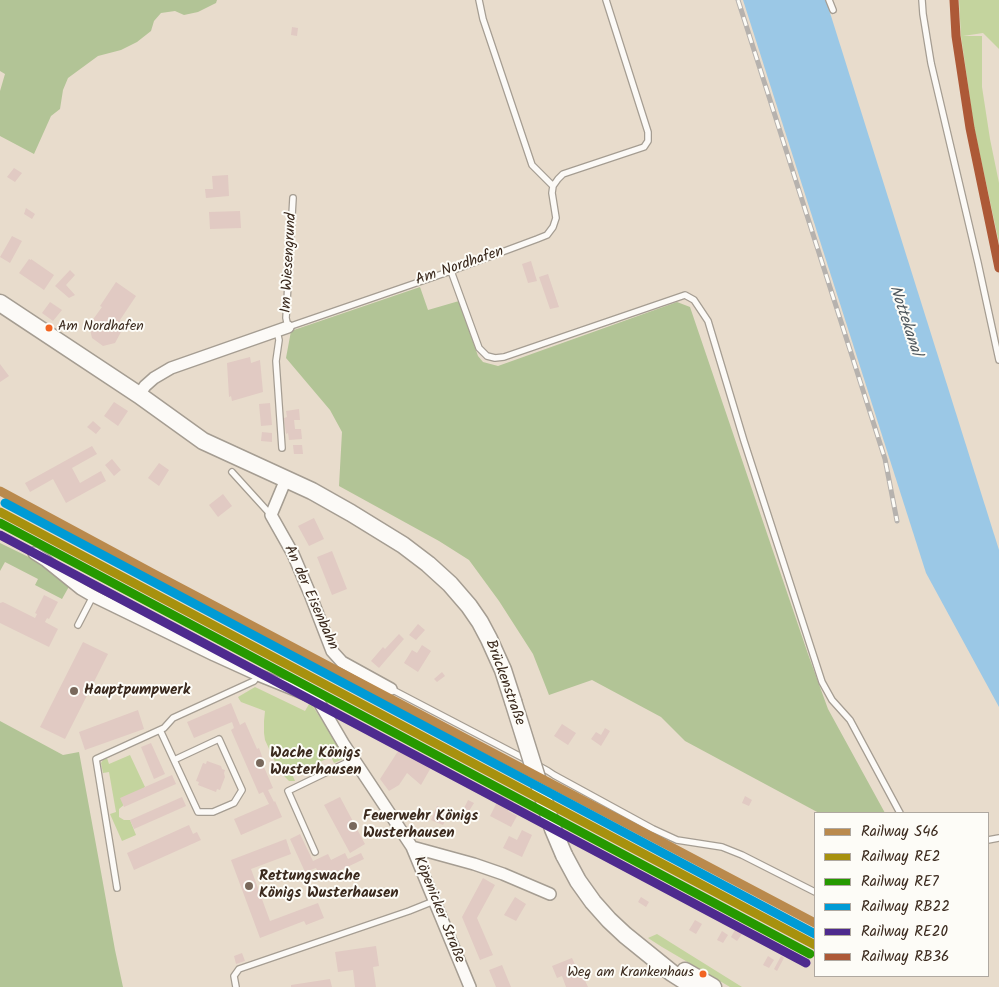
<!DOCTYPE html>
<html>
<head>
<meta charset="utf-8">
<style>
  body { margin:0 }
  #map { position:relative; width:999px; height:987px; overflow:hidden; background:#e8dccc; font-family:Kalam,sans-serif }
  canvas { display:block }
  .legend { position:absolute; left:814px; top:812px; width:175px; height:165px; box-sizing:border-box; background:#fdfcf7; border:1px solid #afa8a0; margin:0; padding:6px 9px; list-style:none; font-size:15px; color:#3b2a1e }
  .legend li { display:flex; align-items:center; gap:10px; height:25px }
  .legend b { width:25px; border:1px solid #afa8a0 }
</style>
</head>
<body>
<div id="map">
<canvas width="999" height="987"></canvas>
<ul class="legend">
<li><b style="height:6px;background:#ba8a4d"></b>Railway S46</li>
<li><b style="height:6px;background:#a7910e"></b>Railway RE2</li>
<li><b style="height:6px;background:#269900"></b>Railway RE7</li>
<li><b style="height:6px;background:#009bd5"></b>Railway RB22</li>
<li><b style="height:6px;background:#4e2a8e"></b>Railway RE20</li>
<li><b style="height:6px;background:#ad5937"></b>Railway RB36</li>
</ul>
</div>
<script>
const c = document.querySelector('canvas').getContext('2d');
c.lineJoin = 'round';
function fillPath(path, color) { c.fillStyle = color; c.fill(path, 'evenodd'); }
const toPath = rows => new Path2D(rows.map(r => 'M' + r).join(''));
function trace(path, color, width, dash) { c.strokeStyle = color; c.lineWidth = width; c.lineCap = dash ? 'butt' : 'round'; c.setLineDash(dash || []); c.stroke(path); }
function label(font, color, halo, rows, align = 'center') {
  c.font = font + ' Kalam,sans-serif'; c.lineWidth = 4; c.setLineDash([]); c.textBaseline = 'middle'; c.strokeStyle = halo; c.fillStyle = color; for (const [text, x, y, turn = 0] of rows) {
    c.save(); c.translate(x, y); c.rotate((+turn || 0) * Math.PI / 180); c.textAlign = isNaN(turn) ? turn : align; if (halo) c.strokeText(text, 0, 0); c.fillText(text, 0, 0); c.restore();
  }
}
const green = toPath([
  [959,0,999,0,999,49,983,33,963,36,982,36,982,87,990,139,999,183,999,243,974,127,961,36],
  [255,687,305,711,309,704,312,705,345,756,341,760,334,763,331,757,292,774,295,781,289,781,285,777,277,766,265,740,264,733,264,721,265,711,241,702,239,699,238,697],
  [130,755,145,787,119,809,119,817,124,820,130,820,136,835,122,841,110,814,116,812,109,772,103,773,101,763,103,760,107,758,109,764],
  [657,934,689,954,742,987,730,987,662,947,648,938]
]);
const forest = toPath([
  [0,0,217,0,216,3,198,12,184,15,175,11,161,13,154,21,151,31,137,42,121,50,98,56,68,78,63,90,60,109,51,116,34,154,0,136,0,91,5,74,0,71],
  [420,287,428,310,459,301,478,356,483,362,498,366,677,302,690,307,808,654,828,709,885,813,819,813,685,741,661,717,592,680,549,695,533,654,499,601,469,560,439,541,339,486,342,432,330,410,286,358,291,331],
  [0,543,43,564,71,583,62,599,35,585,38,579,5,562,0,571],
  [0,721,63,755,79,752,101,872,115,950,123,987,0,987]
]);
const water = toPath([
  [743,0,826,0,999,550,999,707,926,573]
]);
const building = toPath([
  [292,27,298,28,297,36,291,35],
  [14,168,22,173,15,182,7,177],
  [228,175,229,196,206,198,205,189,213,189,212,176],
  [26,208,35,214,32,219,24,214],
  [240,211,241,228,210,229,209,212],
  [12,236,22,241,10,263,0,257],
  [29,259,31,260,31,259,54,275,44,290,19,273],
  [531,261,537,281,528,283,522,264],
  [70,270,75,275,66,285,75,295,69,298,55,286],
  [548,274,559,307,550,309,539,277],
  [116,282,136,296,120,320,121,332,115,343,103,346,92,338,89,325,102,307,100,306],
  [50,302,62,310,53,321,42,313],
  [250,357,251,363,260,360,263,392,232,401,231,396,229,397,227,363],
  [0,364,9,376,0,382],
  [114,402,128,411,118,426,104,416],
  [270,403,272,425,261,426,259,404],
  [299,409,300,420,294,420,295,429,301,429,302,439,289,440,288,433,286,434,284,418,287,417,286,411],
  [93,421,101,428,96,434,87,427],
  [262,432,272,433,272,442,261,441],
  [293,445,302,445,303,454,294,454],
  [92,446,97,454,72,468,80,483,101,471,106,481,66,503,53,479,30,492,25,483],
  [112,459,121,470,114,476,105,465],
  [159,463,169,470,159,486,148,478],
  [223,494,232,506,218,517,209,505],
  [314,518,324,539,309,546,298,526],
  [332,551,347,589,332,595,317,557],
  [44,595,58,602,49,619,47,618,45,622,58,629,49,647,0,623,0,603,3,602,35,618,37,614,35,613],
  [418,624,425,630,416,640,409,635],
  [399,634,404,639,379,668,371,661,383,647,385,649],
  [83,642,108,654,65,739,40,727],
  [422,645,431,651,418,672,404,663,412,650,417,653],
  [442,672,445,676,437,682,434,679],
  [231,703,240,725,245,722,257,749,259,748,263,759,261,760,273,788,268,790,274,802,275,801,282,817,241,835,234,819,269,804,263,792,259,794,231,730,234,728,232,722,194,738,187,722],
  [138,710,144,729,85,750,79,732],
  [562,724,576,733,568,745,554,736],
  [605,728,610,731,601,746,591,739,596,732,601,735],
  [151,743,165,774,154,779,141,747],
  [402,745,433,764,421,785,407,773,399,785,389,791,380,779],
  [207,761,221,766,222,769,225,770,224,773,225,777,220,790,217,789,216,792,198,785,199,782,196,781,203,763,206,764],
  [172,775,176,784,124,807,120,798],
  [502,792,515,799,508,811,517,816,511,827,490,816],
  [745,796,752,800,749,806,742,803],
  [182,797,186,806,134,829,130,820],
  [340,797,365,844,350,853,324,805],
  [468,800,474,803,469,811,464,808],
  [437,806,449,812,443,825,431,820],
  [189,825,193,834,197,832,201,840,134,870,127,853],
  [522,830,532,835,522,857,503,848,509,836,517,840],
  [300,834,313,861,328,854,331,860,345,853,348,859,361,853,364,859,322,879,316,868,305,872,290,839],
  [286,839,291,854,251,869,270,921,318,903,324,918,306,925,304,921,260,938,231,860],
  [483,878,495,885,477,918,493,955,480,960,462,917],
  [515,897,526,904,516,921,504,915],
  [641,897,649,902,646,907,638,902],
  [695,920,702,924,696,934,689,930],
  [735,930,742,934,737,941,731,937],
  [722,931,728,935,723,943,717,940],
  [376,946,379,966,373,967,376,987,355,987,353,970,338,972,335,952],
  [242,953,245,961,236,964,234,956],
  [768,956,774,960,769,968,763,965],
  [781,956,784,958,777,971,774,969],
  [572,958,577,969,579,968,588,987,566,987,562,976,557,978,552,966],
  [502,965,511,987,496,987,489,970],
  [330,979,332,987,291,987,291,985]
]);
const lane = toPath([
  [479,0,483,19,532,165,553,186],
  [829,0,833,10],
  [922,0,923,14,931,63,978,263,999,360],
  [293,198,286,318,288,327,451,271,537,239,547,235,553,227,556,218,552,193,553,186,558,179,563,174,644,147,648,141,648,132,606,0],
  [451,271,479,348,487,356,495,358,504,357,685,295,694,300,708,321,744,441,822,682,832,700,850,720,900,813],
  [277,331,279,340,276,361,282,448],
  [232,472,271,515],
  [78,625,93,596],
  [391,689,529,761],
  [160,730,198,812,213,812,234,803,242,790,219,739,174,760],
  [537,765,548,771,554,775,653,829,677,840,722,847,742,855,815,892],
  [988,840,999,838],
  [315,852,288,791,354,759],
  [117,888,96,759,164,728,173,718,254,681,258,675],
  [236,987,234,976,239,969,409,911,434,901]
]);
const street = toPath([
  [139,395,145,386,154,378,171,368,288,327],
  [286,479,271,515,293,554,310,594,332,651,342,662,391,689],
  [34,553,45,560,81,589,93,596,214,655,258,675,310,696,319,702,343,743,412,847,470,987],
  [412,847,474,864,503,874,550,894]
]);
const secondary = toPath([
  [0,303,139,395,203,441,312,491,351,513,403,545,428,564,450,584,469,606,480,622,489,639,503,670,513,701],
  [564,855,578,881,593,902,609,920,625,935,672,973,694,987],
  [685,971,713,987]
]);
const rail = toPath([
  [738,0,885,459,897,521]
]);
const secondaryBridge = toPath([
  [513,701,553,829,564,855]
]);
const rail1 = toPath([
  [0,491,154,574,815,923]
]);
const rail2 = toPath([
  [0,512,815,945]
]);
const rail3 = toPath([
  [0,523,810,954]
]);
const rail4 = toPath([
  [5,503,815,934]
]);
const rail5 = toPath([
  [0,535,806,963]
]);
const rail6 = toPath([
  [954,0,956,36,970,128,999,268]
]);
const markers = [
  [49,328,4.5,"#f26522"],
  [74,691,5,"#78685b"],
  [260,763,5,"#78685b"],
  [353,826,5,"#78685b"],
  [249,886,5,"#78685b"],
  [703,974,4.5,"#f26522"]
];
const busNames = [
  ["Am Nordhafen",58,328],
  ["Weg am Krankenhaus",694,974,"right"]
];
const streetNames = [
  ["Im Wiesengrund",290,263,-87],
  ["Am Nordhafen",460,267,-19],
  ["An der Eisenbahn",310,598,66],
  ["Brückenstraße",504,683,70],
  ["Köpenicker Straße",438,910,68]
];
const poiNames = [
  ["Hauptpumpwerk",84,691],
  ["Wache Königs",270,754],
  ["Wusterhausen",270,771],
  ["Feuerwehr Königs",363,817],
  ["Wusterhausen",363,834],
  ["Rettungswache",259,877],
  ["Königs Wusterhausen",259,894]
];
const waterNames = [
  ["Nottekanal",904,321,72]
];
fillPath(green, '#c4d49e');
fillPath(forest, '#b2c496');
fillPath(water, '#9bc8e6');
fillPath(building, '#e1cac3');
trace(lane, '#a59d92', 8);
trace(street, '#a59d92', 14);
trace(secondary, '#a59d92', 19);
trace(lane, '#fcfaf7', 5.5);
trace(street, '#fcfaf7', 11);
trace(secondary, '#fcfaf7', 16);
trace(rail, '#b6b2ae', 5);
trace(rail, '#fdfcf7', 3, [9]);
trace(secondaryBridge, '#a59d92', 19, []);
trace(secondaryBridge, '#fcfaf7', 16);
trace(rail1, '#ba8a4d', 9);
trace(rail2, '#a7910e', 9);
trace(rail3, '#269900', 9);
trace(rail4, '#009bd5', 9);
trace(rail5, '#4e2a8e', 9);
trace(rail6, '#ad5937', 9);
for (const [x, y, r, color] of markers) { const dot = new Path2D(); dot.arc(x, y, r, 0, 2 * Math.PI); c.fillStyle = color; c.fill(dot); trace(dot, '#fdfcf7', 2); }
label('14px', '#3b2a1e', '#fdfcf7', busNames, 'left');
label('15px', '#3b2a1e', '#fdfcf7', streetNames);
label('bold 15px', '#3b2a1e', '#fdfcf7', poiNames, 'left');
label('italic 16px', '#4e575d', '#fdfcf7', waterNames);
</script>
</body>
</html>
